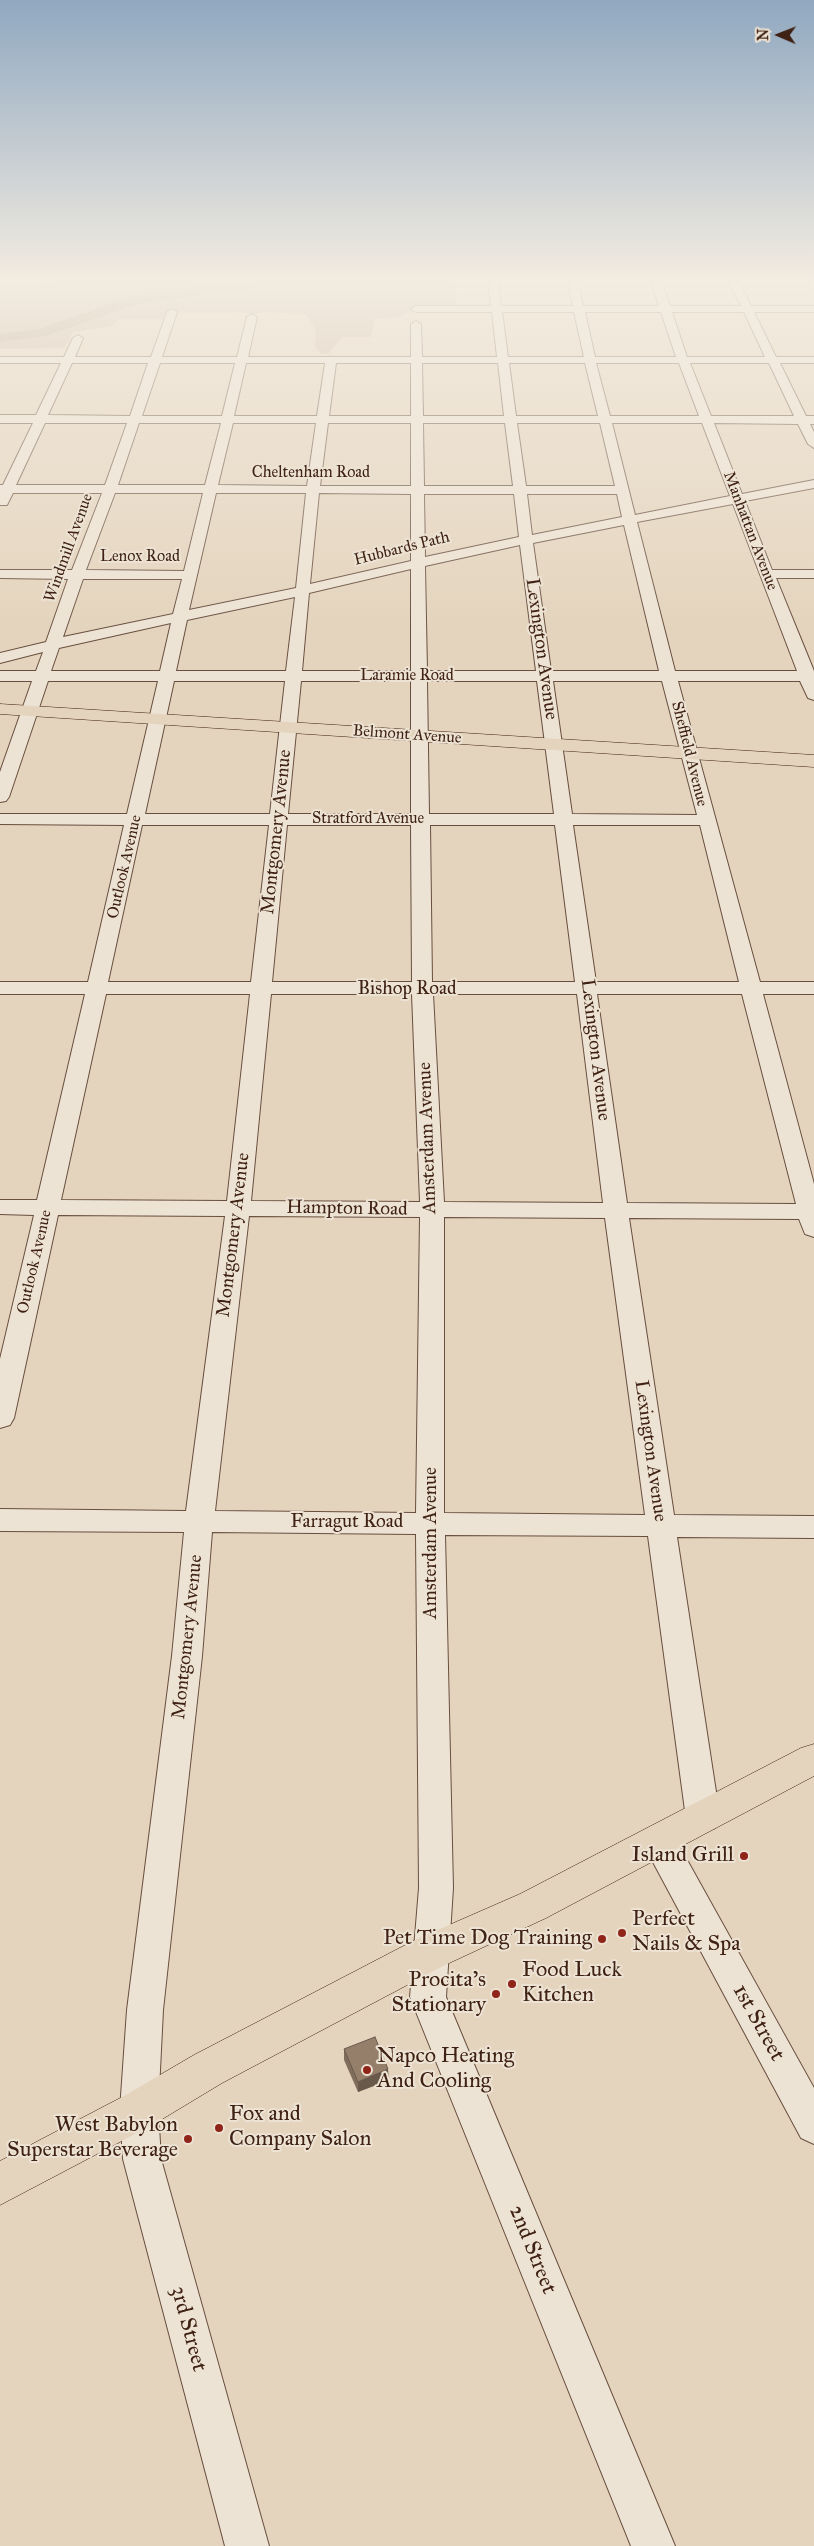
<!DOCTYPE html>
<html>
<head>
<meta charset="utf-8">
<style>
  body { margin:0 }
  #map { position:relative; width:814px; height:2546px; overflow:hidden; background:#e4d4bd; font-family:"IM FELL Great Primer",serif }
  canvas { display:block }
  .north { position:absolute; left:754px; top:10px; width:50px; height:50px; -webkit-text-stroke:4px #ede3d4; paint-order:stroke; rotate:271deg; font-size:14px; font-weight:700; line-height:20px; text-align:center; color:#3f2213 }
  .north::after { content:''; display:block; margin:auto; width:18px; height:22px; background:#3f2213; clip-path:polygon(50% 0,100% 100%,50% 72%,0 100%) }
</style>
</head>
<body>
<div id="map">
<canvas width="814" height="2546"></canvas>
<div class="north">N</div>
</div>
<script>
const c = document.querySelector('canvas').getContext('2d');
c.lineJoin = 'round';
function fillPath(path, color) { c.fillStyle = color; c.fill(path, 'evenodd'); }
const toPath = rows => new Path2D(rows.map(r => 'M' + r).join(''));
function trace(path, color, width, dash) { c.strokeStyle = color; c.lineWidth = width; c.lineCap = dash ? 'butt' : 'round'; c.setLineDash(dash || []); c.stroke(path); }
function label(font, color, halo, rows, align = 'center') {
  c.font = font + ' "IM FELL Great Primer",serif'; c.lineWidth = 4; c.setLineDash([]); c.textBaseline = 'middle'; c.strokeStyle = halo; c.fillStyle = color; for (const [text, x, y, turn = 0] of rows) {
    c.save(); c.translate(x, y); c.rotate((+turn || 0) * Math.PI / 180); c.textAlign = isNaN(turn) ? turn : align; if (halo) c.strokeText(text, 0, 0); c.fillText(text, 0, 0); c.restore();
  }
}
const green = toPath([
  [73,278,455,278,457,307,417,307,401,317,375,319,371,337,342,337,328,354,322,354,315,347,316,330,305,314,267,312,254,314,238,312,169,312,165,313,163,319,120,319,112,326,73,332,65,348,0,349,0,287]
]);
const river = toPath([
  [254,278,272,278,270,281,243,289,137,304,46,336,0,342,0,334,39,329,130,297,242,281,254,278]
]);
const minor = toPath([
  [493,278,498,281,501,306,573,306,567,278,577,278,583,306,659,306,651,281,656,278,661,281,670,306,741,306,727,278,737,278,751,306,814,306,814,312,754,312,776,357,814,357,814,363,780,363,806,416,814,416,814,424,810,424,814,432,814,448,808,444,798,424,714,423,742,494,814,480,814,488,745,501,772,570,814,570,814,578,776,578,814,671,814,700,808,698,800,681,678,681,760,982,814,982,814,994,763,994,814,1184,814,1237,805,1234,799,1219,629,1218,674,1515,814,1516,814,1538,677,1537,720,1818,715,1828,703,1832,691,1828,686,1818,648,1536,445,1535,453,1888,446,1997,675,2546,631,2546,410,1997,419,1888,416,1534,212,1532,202,1656,163,2010,158,2110,161,2159,269,2546,225,2546,123,2159,120,2110,127,2010,172,1656,184,1532,0,1531,0,1509,186,1511,225,1216,58,1215,14,1418,10,1425,0,1428,0,1359,34,1215,0,1214,0,1200,37,1200,85,994,0,994,0,982,88,982,124,825,0,824,0,814,127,814,158,681,48,681,9,797,6,801,0,802,0,772,32,681,0,681,0,671,36,671,43,652,0,663,0,653,46,642,68,579,0,578,0,570,72,570,102,493,13,493,7,505,0,505,0,485,3,485,33,423,0,423,0,415,36,415,61,363,0,363,0,357,64,357,73,338,78,335,83,338,75,357,151,357,167,312,172,309,177,312,162,357,237,357,247,317,252,314,257,317,248,357,411,357,411,324,416,321,421,324,422,357,497,357,492,312,416,312,411,309,416,306,491,306,488,281,493,278],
  [502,312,574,312,584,357,508,357,502,312],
  [585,312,661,312,676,357,595,357,585,312],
  [672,312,744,312,765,357,687,357,672,312],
  [72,363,148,363,130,416,48,415,72,363],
  [160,363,235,363,222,416,142,416,160,363],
  [246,363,325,363,317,416,234,416,246,363],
  [336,363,411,363,411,416,329,416,336,363],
  [422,363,498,363,504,416,423,416,422,363],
  [509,363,585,363,598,416,516,416,509,363],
  [596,363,679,363,699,416,610,416,596,363],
  [690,363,769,363,794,416,711,416,690,363],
  [45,423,127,423,105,485,16,485,45,423],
  [139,423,221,423,205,485,118,485,139,423],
  [233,423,316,423,307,486,218,485,233,423],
  [328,423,411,423,411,486,320,486,328,423],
  [423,423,505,423,513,486,424,486,423,423],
  [517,423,600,423,615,486,526,486,517,423],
  [612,423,702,423,730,496,635,515,612,423],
  [115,493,203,493,184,571,86,570,115,493],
  [216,493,306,493,296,588,189,610,216,493],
  [319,493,411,494,411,561,310,584,319,493],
  [424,494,514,494,519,537,425,557,424,494],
  [527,494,617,494,622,517,532,535,527,494],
  [733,504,797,671,675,671,637,522,733,504],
  [624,525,659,671,551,671,533,543,624,525],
  [520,545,536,671,427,671,425,566,520,545],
  [411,569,411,671,302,671,309,593,411,569],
  [83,579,182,579,173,614,63,637,83,579],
  [295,597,286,671,176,671,187,620,295,597],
  [171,623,160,671,51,671,59,648,171,623],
  [174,681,285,681,270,814,145,814,174,681],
  [301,681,411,681,411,814,288,814,301,681],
  [427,681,537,681,554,814,429,814,427,681],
  [553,681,662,681,697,815,572,814,553,681],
  [142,825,269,825,251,982,108,982,142,825],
  [287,825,411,825,412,982,272,982,287,825],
  [430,825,555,825,575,982,432,982,430,825],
  [573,825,700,825,739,982,596,982,573,825],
  [106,994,250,994,227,1201,61,1200,106,994],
  [271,994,412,994,420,1202,251,1201,271,994],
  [433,994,577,994,603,1203,444,1202,433,994],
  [597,994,742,994,796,1204,627,1203,597,994],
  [249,1216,420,1217,416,1513,215,1511,249,1216],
  [444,1217,605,1218,645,1515,444,1513,444,1217],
  [803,278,813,278,814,290,811,289,803,278],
  [659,1826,671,1831,814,2088,814,2144,801,2138,647,1851,642,1841,647,1831,659,1826]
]);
const major = toPath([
  [0,704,814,755,814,767,0,714,0,704],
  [814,1744,814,1776,546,1918,445,1965,222,2083,154,2124,0,2205,0,2161,124,2096,194,2055,417,1939,520,1894,801,1748,814,1744]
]);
const wall = toPath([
  [344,2049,389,2080,358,2092,344,2060]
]);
const shadedWall = toPath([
  [388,2069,389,2080,358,2092,358,2082]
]);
const building = toPath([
  [375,2037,388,2069,358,2082,344,2049,375,2037]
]);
const markers = [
  [744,1856,5,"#8f2418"],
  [622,1933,5,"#8f2418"],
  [602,1939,5,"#8f2418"],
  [512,1984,5,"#8f2418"],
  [496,1994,5,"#8f2418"],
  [367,2070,5,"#8f2418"],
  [219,2128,5,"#8f2418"],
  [188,2139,5,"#8f2418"]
];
const farStreetnames = [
  ["Cheltenham Road",311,473],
  ["Manhattan Avenue",750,531,69],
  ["Windmill Avenue",69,548,-70],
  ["Hubbards Path",402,549,-14],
  ["Lenox Road",140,557],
  ["Laramie Road",407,676],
  ["Belmont Avenue",407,735,4],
  ["Sheffield Avenue",689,754,76],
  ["Stratford Avenue",368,819],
  ["Outlook Avenue",125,867,-77],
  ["Outlook Avenue",35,1262,-77]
];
const streetNames = [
  ["Lexington Avenue",541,649,82],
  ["Montgomery Avenue",277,832,-84],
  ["Bishop Road",407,989],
  ["Lexington Avenue",595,1050,83],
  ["Amsterdam Avenue",428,1138,-92],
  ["Hampton Road",347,1209,1],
  ["Montgomery Avenue",234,1235,-83],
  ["Lexington Avenue",650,1451,82],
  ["Farragut Road",347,1522],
  ["Amsterdam Avenue",431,1543,-90],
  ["Montgomery Avenue",188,1637,-84]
];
const nearPoinames = [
  ["Island Grill",734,1856],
  ["Perfect",632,1920,"left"],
  ["Nails & Spa",632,1945,"left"],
  ["Pet Time Dog Training",592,1939],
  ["Food Luck",522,1971,"left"],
  ["Kitchen",522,1996,"left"],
  ["Procita's",486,1981],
  ["Stationary",486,2006],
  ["Napco Heating",377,2057,"left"],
  ["And Cooling",377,2082,"left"],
  ["Fox and",229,2115,"left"],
  ["Company Salon",229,2140,"left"],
  ["West Babylon",178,2126],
  ["Superstar Beverage",178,2151]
];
const nearStreetnames = [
  ["1st Street",758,2023,61],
  ["2nd Street",532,2250,68],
  ["3rd Street",188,2329,75]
];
fillPath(green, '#c8b6a0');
fillPath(river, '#ac9783');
trace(minor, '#684e3e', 2);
trace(major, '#3f2213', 1);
fillPath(minor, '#ede3d4');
fillPath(major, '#e4d4bd');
fillPath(wall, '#806d5c');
fillPath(shadedWall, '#68594b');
fillPath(building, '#957f6b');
trace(building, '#68594b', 1);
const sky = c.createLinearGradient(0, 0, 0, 634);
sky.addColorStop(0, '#90a8c0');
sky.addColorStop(0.44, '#f3ece1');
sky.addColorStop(1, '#f3ece100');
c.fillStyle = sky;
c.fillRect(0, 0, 814, 634);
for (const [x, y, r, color] of markers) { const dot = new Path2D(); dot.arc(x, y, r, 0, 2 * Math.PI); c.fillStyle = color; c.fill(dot); trace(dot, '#ede3d4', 2); }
label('16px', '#3f2213', '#ede3d4', farStreetnames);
label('19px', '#3f2213', '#ede3d4', streetNames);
label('22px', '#3f2213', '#ede3d4', nearPoinames, 'right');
label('22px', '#3f2213', '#ede3d4', nearStreetnames);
</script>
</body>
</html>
